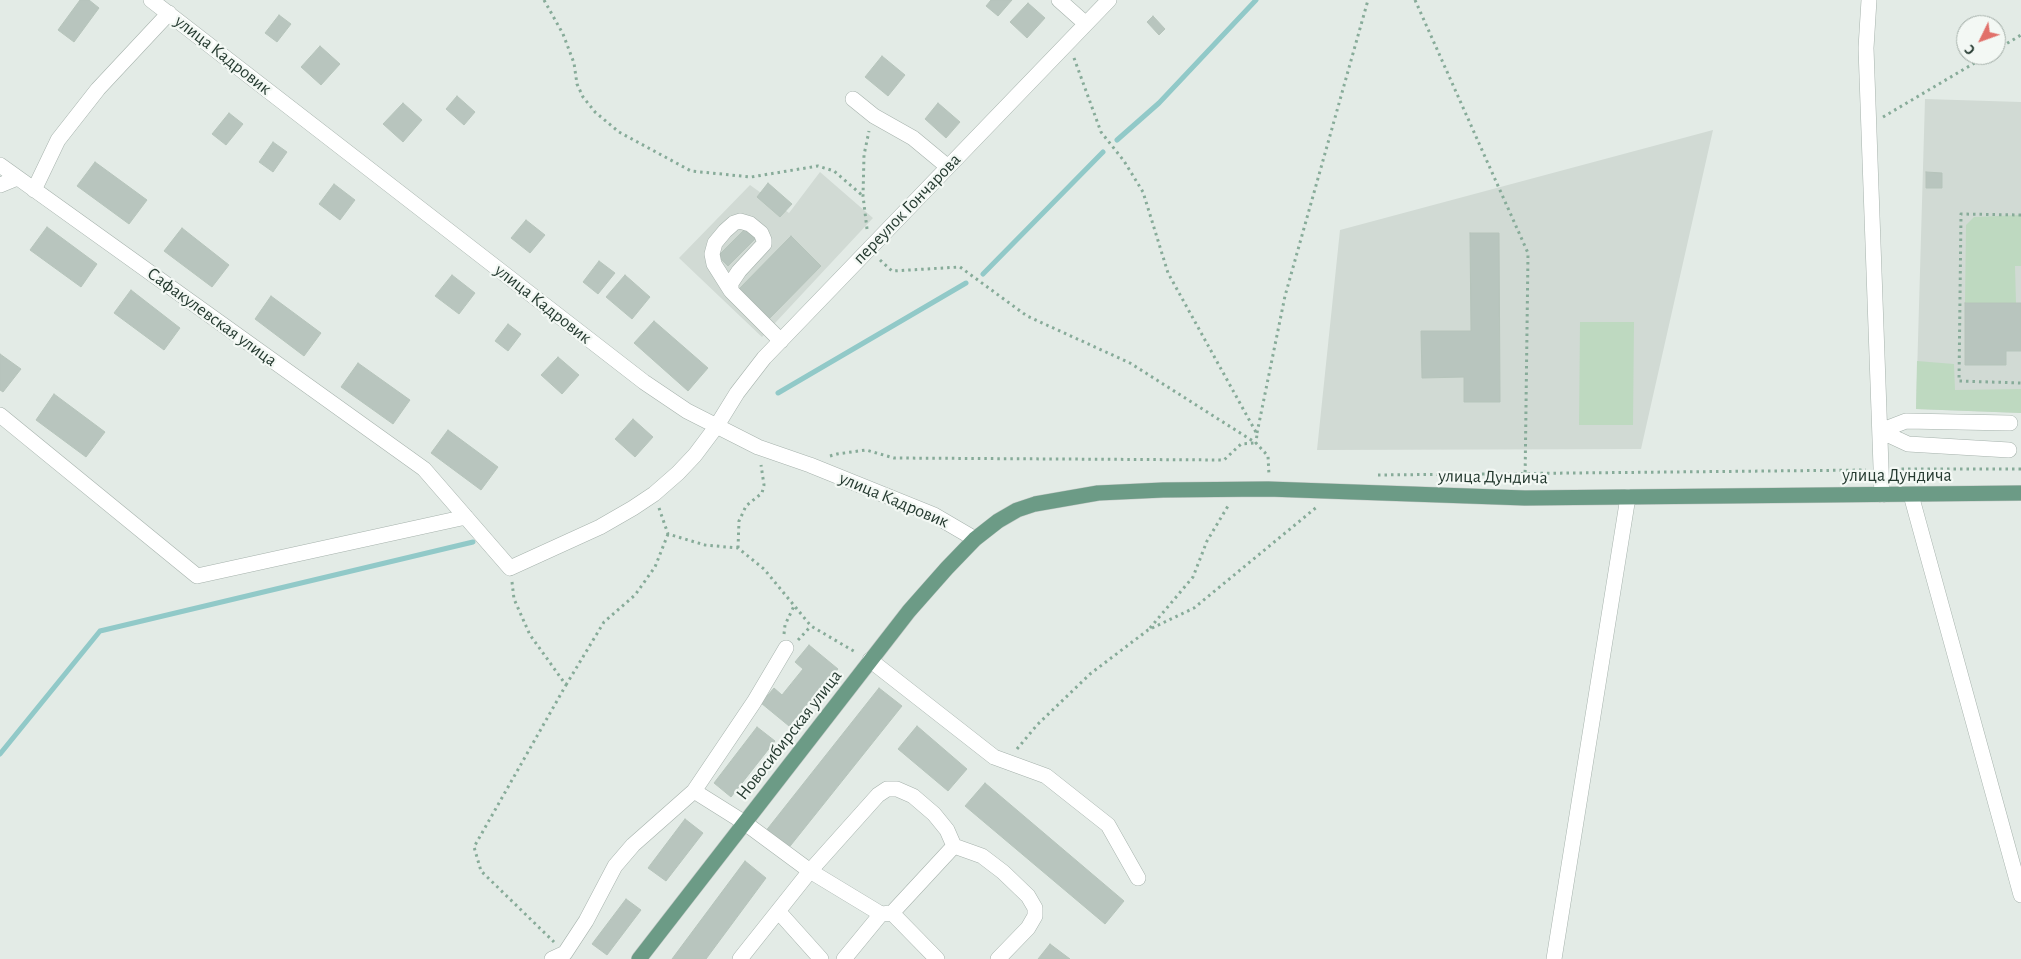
<!DOCTYPE html>
<html>
<head>
<meta charset="utf-8">
<style>
  body { margin:0 }
  #map { position:relative; width:2021px; height:959px; overflow:hidden; background:#e3ebe6; font-family:"Alegreya Sans",sans-serif }
  canvas { display:block }
  .north { position:absolute; left:1956px; top:15px; width:50px; height:50px; box-sizing:border-box; background:#f3f8f4; border:1px solid #a1aca6; border-radius:50%; rotate:228deg; font-size:14px; font-weight:700; line-height:20px; text-align:center; color:#253a30 }
  .north::after { content:''; display:block; margin:auto; width:18px; height:22px; background:#e1716a; clip-path:polygon(50% 0,100% 100%,50% 72%,0 100%) }
</style>
</head>
<body>
<div id="map">
<canvas width="2021" height="959"></canvas>
<div class="north">С</div>
</div>
<script>
const c = document.querySelector('canvas').getContext('2d');
c.lineJoin = 'round';
function fillPath(path, color) { c.fillStyle = color; c.fill(path, 'evenodd'); }
const toPath = rows => new Path2D(rows.map(r => 'M' + r).join(''));
function trace(path, color, width, dash) { c.strokeStyle = color; c.lineWidth = width; c.lineCap = dash ? 'butt' : 'round'; c.setLineDash(dash || []); c.stroke(path); }
function label(font, color, halo, rows, align = 'center') {
  c.font = font + ' "Alegreya Sans",sans-serif'; c.lineWidth = 4.5; c.setLineDash([]); c.textBaseline = 'middle'; c.strokeStyle = halo; c.fillStyle = color; for (const [text, x, y, turn = 0] of rows) {
    c.save(); c.translate(x, y); c.rotate((+turn || 0) * Math.PI / 180); c.textAlign = isNaN(turn) ? turn : align; if (halo) c.strokeText(text, 0, 0); c.fillText(text, 0, 0); c.restore();
  }
}
const built = toPath([
  [1925,99,2021,102,2021,413,1916,409],
  [1713,130,1641,449,1317,450,1340,230],
  [820,172,873,218,762,337,679,258,750,185,789,213]
]);
const green = toPath([
  [2021,215,2021,266,2015,266,2016,303,1965,303,1966,225,1974,217],
  [1580,322,1634,322,1633,425,1579,425],
  [1917,361,1954,364,1955,390,2021,389,2021,413,1916,409]
]);
const stream = toPath([
  [1117,140,1159,103,1256,0],
  [983,274,1103,152],
  [778,393,966,283],
  [0,754,100,631,473,542]
]);
const building = toPath([
  [80,0,89,0,99,8,74,42,58,30,80,0],
  [991,0,1012,0,998,16,986,6,991,0],
  [1028,3,1045,18,1027,38,1010,22,1028,3],
  [279,15,291,24,277,42,265,33,279,15],
  [1153,16,1165,29,1159,35,1147,22,1153,16],
  [320,46,340,64,321,85,301,67,320,46],
  [882,56,905,75,888,96,865,77,882,56],
  [457,96,475,112,464,125,446,109,457,96],
  [403,103,422,120,403,142,383,124,403,103],
  [938,103,960,122,946,138,925,119,938,103],
  [229,113,243,124,226,145,212,134,229,113],
  [273,142,287,152,273,172,259,162,273,142],
  [95,162,147,200,129,224,77,186,95,162],
  [1926,172,1942,173,1942,188,1926,188,1926,172],
  [768,183,792,204,780,217,757,197,768,183],
  [334,184,355,200,340,220,319,204,334,184],
  [526,220,545,235,530,253,511,238,526,220],
  [47,227,97,264,81,287,30,250,47,227],
  [182,228,229,265,212,287,164,251,182,228],
  [745,229,755,239,728,266,718,256,745,229],
  [1470,233,1499,233,1500,402,1464,402,1464,377,1422,378,1421,331,1471,331,1470,233],
  [791,236,821,266,769,319,739,289,791,236],
  [599,261,615,273,598,294,583,282,599,261],
  [452,275,475,293,459,314,435,296,452,275],
  [625,275,650,297,632,319,606,297,625,275],
  [131,290,180,328,164,350,114,313,131,290],
  [271,296,321,333,304,356,255,319,271,296],
  [1965,303,2021,303,2021,351,2006,351,2006,365,1965,365,1965,303],
  [654,321,708,368,688,391,634,343,654,321],
  [508,324,521,334,508,351,495,341,508,324],
  [0,354,21,369,3,392,0,390,0,354],
  [558,357,579,375,562,394,541,375,558,357],
  [358,363,410,400,393,424,341,387,358,363],
  [54,394,105,432,86,457,36,420,54,394],
  [633,419,653,437,635,457,615,439,633,419],
  [448,430,498,467,481,490,431,453,448,430],
  [809,645,838,669,789,726,761,703,774,688,782,695,803,669,795,662,809,645],
  [879,688,902,706,787,850,765,832,879,688],
  [917,726,967,769,948,791,898,749,917,726],
  [757,727,775,741,731,797,714,783,757,727],
  [985,783,1124,901,1105,924,965,806,985,783],
  [685,819,703,833,666,881,648,868,685,819],
  [745,861,766,878,706,959,672,959,745,861],
  [626,899,641,910,607,955,592,944,626,899],
  [1050,944,1070,959,1038,959,1050,944]
]);
const path = toPath([
  [544,0,563,34,574,63,577,84,583,97,595,112,619,132,691,171,751,177,818,166,834,171,863,196],
  [1415,0,1528,253,1525,483],
  [1996,50,2021,35],
  [1074,58,1101,132,1124,161,1143,192,1168,273,1257,434,1256,443,1268,456,1269,475],
  [1883,117,1988,55],
  [2021,215,1961,214,1959,381,2021,383],
  [867,229,863,196,864,155,869,131],
  [880,260,892,271,960,267,1027,316,1130,363,1256,443],
  [1257,433,1285,296,1368,0],
  [830,456,837,454,866,450,894,458,1224,460,1241,444,1255,443],
  [1895,469,2021,469],
  [1378,475,1866,470],
  [659,508,668,534,705,545,738,548,764,569,811,626,857,653],
  [738,548,739,521,746,506,762,493,764,485,761,465],
  [512,582,514,599,530,635,566,685,474,847,481,871,554,942],
  [1150,628,1193,577,1207,541,1228,506],
  [784,634,785,625,794,606],
  [798,640,811,626],
  [566,685,604,622,635,595,655,567,668,534],
  [1017,749,1037,725,1090,674,1148,630,1194,608,1318,506]
]);
const minor = toPath([
  [151,0,644,382,687,411,758,447,810,465,934,515,975,539],
  [1059,0,1086,24],
  [1869,0,1866,48,1882,495],
  [853,99,874,116,913,138,948,167],
  [0,165,424,469,510,568,600,527,633,508,654,494,678,473,695,455,716,427,737,393,764,358,1109,0],
  [0,185,17,178],
  [34,190,58,140,98,89,169,13],
  [731,291,714,264,712,254,715,243,725,231,734,223,740,221,750,224,761,233,764,240,764,244,739,271,731,283,731,291,781,341],
  [0,415,197,576,466,517],
  [2009,450,1908,444,1880,431,1906,421,2010,423],
  [1911,495,2021,895],
  [870,660,994,757,1046,776,1108,825,1138,878],
  [694,791,745,823,810,871,881,914,892,913,954,846],
  [778,911,821,959],
  [892,913,937,959],
  [552,959,565,953,586,921,615,866,633,845,694,791,754,702,786,648],
  [740,959,810,871,878,795,887,789,897,789,913,796,934,814,947,830,954,846,982,856,1003,872,1028,896,1035,908,1035,916,1028,928,998,959],
  [844,959,881,914],
  [1554,959,1628,497]
]);
const major = toPath([
  [639,959,909,611,947,568,975,539,998,521,1017,510,1035,504,1098,493,1163,490,1268,489,1525,498,2021,493]
]);
const streetNames = [
  ["улица Кадровик",223,55,38],
  ["переулок Гончарова",907,209,-46],
  ["улица Кадровик",543,304,38],
  ["Сафакулевская улица",212,317,36],
  ["улица Дундича",1897,476],
  ["улица Дундича",1493,477,1],
  ["улица Кадровик",894,500,23],
  ["Новосибирская улица",789,735,-52]
];
fillPath(built, '#d1dad4');
fillPath(green, '#bed9c0');
trace(stream, '#91c9c8', 5);
fillPath(building, '#b8c5be');
trace(building, '#b6c4bb', 1);
trace(minor, '#a6b2ac', 16);
trace(major, '#c2c8c5', 16);
trace(path, '#87ab99', 3, [2.5, 4]);
trace(minor, '#fff', 15);
trace(major, '#6c9b86', 15);
label('18px', '#253a30', '#f3f8f4', streetNames);
</script>
</body>
</html>
